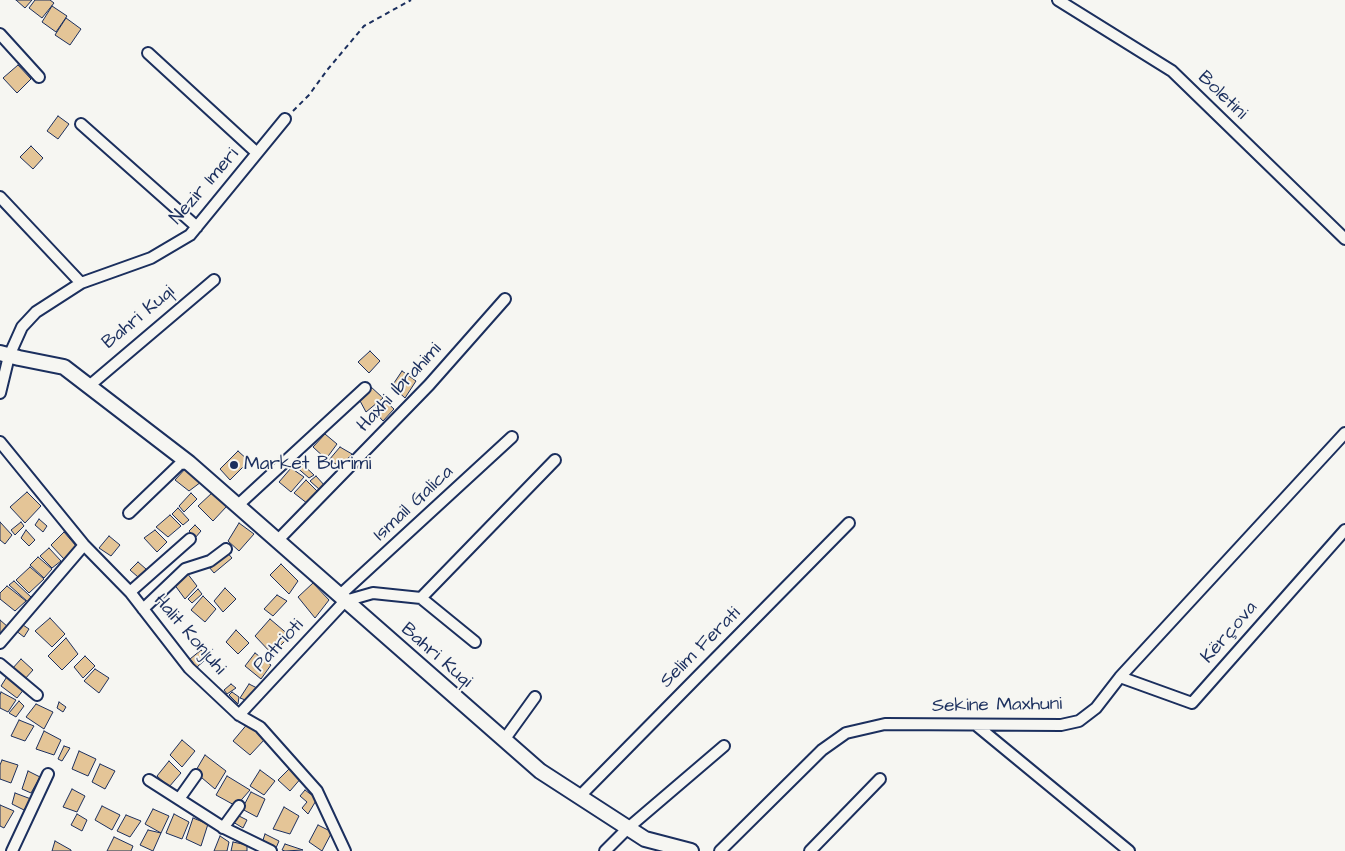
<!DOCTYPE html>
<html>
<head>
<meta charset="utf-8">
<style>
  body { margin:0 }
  canvas { display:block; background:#f6f6f2 }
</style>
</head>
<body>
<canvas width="1345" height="851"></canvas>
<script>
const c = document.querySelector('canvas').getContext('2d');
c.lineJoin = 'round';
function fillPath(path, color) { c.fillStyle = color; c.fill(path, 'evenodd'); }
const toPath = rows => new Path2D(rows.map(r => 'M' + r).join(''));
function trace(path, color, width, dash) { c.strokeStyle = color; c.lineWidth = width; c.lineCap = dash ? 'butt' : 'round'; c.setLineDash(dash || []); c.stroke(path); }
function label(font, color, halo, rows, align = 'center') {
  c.font = font + ' "Architects Daughter",sans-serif'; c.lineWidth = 4; c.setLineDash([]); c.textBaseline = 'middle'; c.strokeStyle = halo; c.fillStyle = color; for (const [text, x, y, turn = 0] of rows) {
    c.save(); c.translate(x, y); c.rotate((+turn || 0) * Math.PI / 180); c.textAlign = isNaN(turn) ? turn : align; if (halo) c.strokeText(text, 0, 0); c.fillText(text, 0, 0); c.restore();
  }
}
const building = toPath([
  [16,0,32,0,25,8,16,0],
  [35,0,50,0,54,3,42,18,29,8,35,0],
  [52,6,67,16,56,32,42,22,52,6],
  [66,18,81,29,70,45,55,35,66,18],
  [18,65,31,79,17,93,3,78,18,65],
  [58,116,69,124,58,139,47,131,58,116],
  [31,146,43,158,33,169,20,157,31,146],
  [370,351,380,361,369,373,358,362,370,351],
  [402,371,416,381,405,398,392,386,402,371],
  [370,386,383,398,366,412,359,399,370,386],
  [384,400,394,409,383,421,373,410,384,400],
  [325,434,337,444,326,459,313,447,325,434],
  [340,447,352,454,341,467,329,460,340,447],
  [238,451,249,461,230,480,220,469,238,451],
  [298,460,314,475,309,478,294,465,298,460],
  [186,468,201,482,189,491,175,480,186,468],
  [291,468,304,477,291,492,279,482,291,468],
  [316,476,325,486,320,490,310,481,316,476],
  [306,480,319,493,308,504,294,493,306,480],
  [27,492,41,506,25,523,10,507,27,492],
  [213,492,227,506,213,521,198,506,213,492],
  [191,493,197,499,184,512,179,506,191,493],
  [178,508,189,520,183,525,172,514,178,508],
  [170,515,181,526,168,537,156,527,170,515],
  [39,519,47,526,43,532,35,525,39,519],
  [0,522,12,535,5,544,0,540,0,522],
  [21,522,24,526,15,535,11,530,21,522],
  [239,523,254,534,239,551,228,541,239,523],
  [195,525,201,531,195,538,189,531,195,525],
  [26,530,35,540,29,546,21,538,26,530],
  [155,530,167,542,157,552,144,538,155,530],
  [64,532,76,546,64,559,51,545,64,532],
  [109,536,120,545,111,556,99,548,109,536],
  [49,548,61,561,52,568,40,556,49,548],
  [225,550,232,558,214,573,209,567,225,550],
  [38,557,52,569,44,578,30,565,38,557],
  [138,562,146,569,138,577,130,570,138,562],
  [281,564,298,581,289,594,270,575,281,564],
  [30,567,44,579,29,593,16,580,30,567],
  [187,573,197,586,185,599,174,584,187,573],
  [14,581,31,597,28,602,9,585,14,581],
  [313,583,329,600,315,618,298,597,313,583],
  [7,586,26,601,15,611,0,599,0,593,7,586],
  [225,588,236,599,223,612,214,601,225,588],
  [198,589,202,594,192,603,188,599,198,589],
  [277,595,287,601,273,616,264,609,277,595],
  [203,596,216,609,205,622,191,610,203,596],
  [50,618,65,634,52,647,35,631,50,618],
  [270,619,290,636,272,654,255,636,270,619],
  [0,620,8,627,0,635,0,620],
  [20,623,29,629,24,637,15,630,20,623],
  [236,630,249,643,238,654,226,642,236,630],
  [66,638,78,654,62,670,48,656,66,638],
  [201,650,209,657,198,666,197,668,190,659,201,650],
  [255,653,271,665,261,679,245,666,255,653],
  [85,656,95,666,83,678,74,667,85,656],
  [21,659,33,670,24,680,12,669,21,659],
  [95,669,109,678,99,693,84,681,95,669],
  [8,675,25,688,17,698,1,686,8,675],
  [231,684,236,688,227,694,224,690,231,684],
  [249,684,257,688,248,701,240,698,249,684],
  [1,692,16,700,8,712,0,708,0,695,1,692],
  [232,692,239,697,238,704,229,695,232,692],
  [19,701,24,706,16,717,9,713,19,701],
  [59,702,66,707,63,712,57,708,59,702],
  [36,704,53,712,44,729,26,717,36,704],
  [19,720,34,726,25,741,11,736,19,720],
  [249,722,265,739,250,755,233,741,249,722],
  [44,731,61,740,54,755,36,749,44,731],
  [182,740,195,751,182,767,170,755,182,740],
  [64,746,70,748,62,761,58,759,64,746],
  [79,751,96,759,88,776,72,769,79,751],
  [205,755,226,771,215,789,195,772,205,755],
  [2,760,18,765,11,783,0,779,0,765,2,760],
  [169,761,181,773,169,787,157,776,169,761],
  [100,764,115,771,105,789,92,782,100,764],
  [292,766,302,777,290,791,278,780,292,766],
  [260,770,275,781,264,795,250,786,260,770],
  [28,771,40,777,31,793,22,789,28,771],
  [227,776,250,790,236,806,216,795,227,776],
  [72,789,85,796,77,812,63,807,72,789],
  [305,790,317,799,308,814,302,808,307,802,300,796,305,790],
  [251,792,265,799,257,817,242,809,251,792],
  [15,793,31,799,24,810,12,804,15,793],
  [0,805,14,811,4,828,0,826,0,805],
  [102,806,120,815,112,830,95,820,102,806],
  [284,807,299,816,290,834,273,829,284,807],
  [153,809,169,816,161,833,145,824,153,809],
  [77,814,87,820,82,831,71,825,77,814],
  [174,814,189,822,182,839,166,833,174,814],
  [126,815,141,821,130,837,117,831,126,815],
  [237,815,247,820,243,828,233,822,237,815],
  [193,818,208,824,201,846,186,839,193,818],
  [318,825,332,832,322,851,309,842,318,825],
  [148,830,161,833,153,851,140,845,148,830],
  [265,834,279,841,276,848,263,840,265,834],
  [220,836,229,842,227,851,214,851,220,836],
  [114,837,133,846,131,851,107,851,114,837],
  [55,841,71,850,71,851,52,851,55,841],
  [233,842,247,845,247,851,231,851,233,842],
  [285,844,303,850,285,851,282,850,285,844]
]);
const path = toPath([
  [293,111,309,95,328,69,364,26,411,0]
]);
const street = toPath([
  [1058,0,1172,71,1345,239],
  [0,34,39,77],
  [148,53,257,153],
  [81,124,197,227],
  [0,197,81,283],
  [89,386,214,280],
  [0,393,9,356,22,327,36,312,81,283,151,258,190,235,285,119],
  [0,442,84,545,130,592,189,668,239,715,260,727,317,791,345,851],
  [237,506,365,388],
  [129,513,180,464,189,463],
  [277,541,429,385,505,299],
  [130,592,190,539],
  [339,596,512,437],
  [421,598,555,460],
  [143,609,185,569,210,561,226,549],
  [0,643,84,545],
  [0,664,37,695],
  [1120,677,1192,703,1345,530],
  [239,715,345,601,373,593,421,598,475,642],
  [976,725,1129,851],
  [504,740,535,697],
  [149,780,224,828,271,851],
  [579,797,849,523],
  [179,799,196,775],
  [223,828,239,806],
  [12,851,48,774],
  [605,851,628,828,724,746],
  [720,851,822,750,846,733,885,724,1061,725,1079,721,1096,708,1120,677,1345,433],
  [810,851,880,779]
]);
const secondary = toPath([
  [0,353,19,358,64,367,189,463,540,771,645,839,691,851]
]);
const markers = [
  [234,465,5,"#1b2f5e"]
];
const streetNames = [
  ["Boletini",1222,96,44],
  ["Nezir Imeri",205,187,-49],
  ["Bahri Kuqi",139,318,-40],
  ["Haxhi Ibrahimi",400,388,-47],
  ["Ismail Galica",414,504,-43],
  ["Kërçova",1230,633,-49],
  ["Halit Konjuhi",189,635,49],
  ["Patrioti",279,646,-47],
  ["Selim Ferati",701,648,-45],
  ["Bahri Kuqi",436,656,41],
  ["Sekine Maxhuni",997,706,-1]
];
const poiNames = [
  ["Market Burimi",244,465]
];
fillPath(building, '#e4c597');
trace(building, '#1b2f5e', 1);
trace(street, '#1b2f5e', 14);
trace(secondary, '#1b2f5e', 18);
trace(path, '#1b2f5e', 2, [5, 4]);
trace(street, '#f6f6f2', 10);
trace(secondary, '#f6f6f2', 14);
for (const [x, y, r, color] of markers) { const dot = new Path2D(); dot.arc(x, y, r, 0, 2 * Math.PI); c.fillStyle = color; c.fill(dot); trace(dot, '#f6f6f2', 2); }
label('19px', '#1b2f5e', '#f6f6f2', streetNames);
label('19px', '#1b2f5e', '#f6f6f2', poiNames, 'left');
</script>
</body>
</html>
